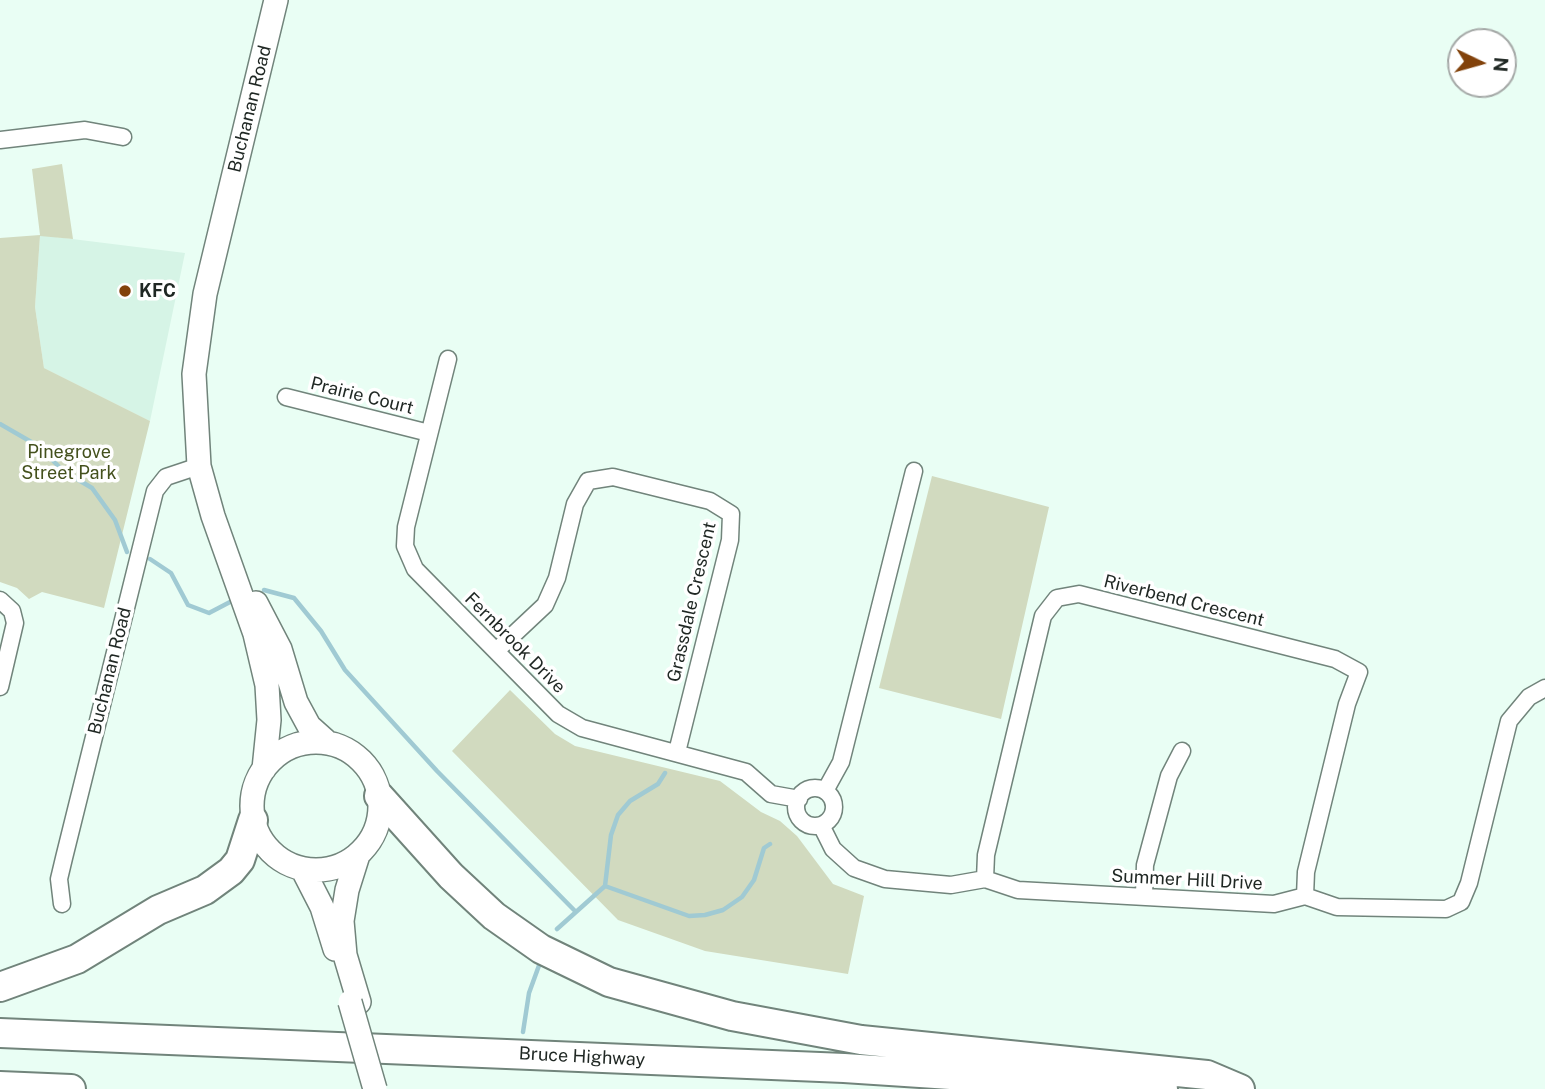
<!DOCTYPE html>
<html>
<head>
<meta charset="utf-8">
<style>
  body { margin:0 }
  #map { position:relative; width:1545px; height:1089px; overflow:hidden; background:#e9fef4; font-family:"Public Sans",sans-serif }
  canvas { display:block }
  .north { position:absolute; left:1447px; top:28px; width:70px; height:70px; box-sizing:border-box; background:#fff; border:2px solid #a5a9a7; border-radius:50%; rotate:95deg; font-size:19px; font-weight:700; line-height:28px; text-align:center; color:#1f2723 }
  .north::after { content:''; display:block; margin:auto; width:24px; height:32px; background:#82420b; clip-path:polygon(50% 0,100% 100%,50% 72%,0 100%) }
</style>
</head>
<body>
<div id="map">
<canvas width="1545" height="1089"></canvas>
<div class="north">N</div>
</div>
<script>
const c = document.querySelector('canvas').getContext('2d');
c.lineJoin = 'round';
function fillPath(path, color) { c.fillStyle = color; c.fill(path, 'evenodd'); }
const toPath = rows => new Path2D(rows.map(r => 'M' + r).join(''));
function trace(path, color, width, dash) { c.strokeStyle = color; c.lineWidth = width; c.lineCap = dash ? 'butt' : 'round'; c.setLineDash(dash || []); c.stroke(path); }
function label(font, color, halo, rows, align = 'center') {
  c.font = font + ' "Public Sans",sans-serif'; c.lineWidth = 7; c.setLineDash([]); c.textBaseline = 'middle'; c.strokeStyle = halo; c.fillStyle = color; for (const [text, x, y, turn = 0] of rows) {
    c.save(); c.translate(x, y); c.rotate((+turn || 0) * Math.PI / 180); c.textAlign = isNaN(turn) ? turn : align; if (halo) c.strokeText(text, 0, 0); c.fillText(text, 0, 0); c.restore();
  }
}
const built = toPath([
  [40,235,185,253,150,421,44,368,35,307]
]);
const green = toPath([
  [62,164,73,239,40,236,35,307,44,368,150,421,104,608,42,592,29,599,17,588,0,582,0,238,40,235,32,169],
  [932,476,1049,507,1001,719,879,688],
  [510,690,555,734,575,746,720,781,761,812,780,821,797,836,833,884,864,896,848,974,705,951,618,920,452,751]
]);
const stream = toPath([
  [0,424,40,447,62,470,92,488,115,520,127,552],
  [150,559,171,573,188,605,209,613,230,602],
  [264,590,294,598,321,631,345,670,437,771,576,912],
  [605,886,689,916,705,915,723,910,742,897,754,880,764,848,770,844],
  [557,929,605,886,611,835,618,815,630,801,658,784,665,773],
  [523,1032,529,993,541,960]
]);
const street = toPath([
  [0,140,85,130,123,137],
  [448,359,406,527,405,546,415,569,558,714,582,728,746,772,771,794,799,799],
  [286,397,429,433],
  [0,600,12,611,15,623,0,687],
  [496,651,545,605,557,578,575,504,588,481,613,477,710,501,731,514,730,540,677,752],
  '796 807a19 19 0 1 1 38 0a19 19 0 1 1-38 0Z',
  [825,791,841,762,914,471],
  [821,825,833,849,854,868,885,879,951,885,985,879,1018,890,1274,904,1305,896,1337,907,1446,909,1461,902,1469,883,1509,721,1529,697,1545,688],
  [985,879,986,855,1043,616,1057,598,1079,594,1335,659,1359,672,1347,704,1306,872,1305,896],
  [1144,895,1145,865,1169,776,1182,751],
  [62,904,59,879,64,858,155,491,166,477,199,466]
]);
const secondary = toPath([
  [256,603,280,649,296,702,309,726,328,743],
  '252 806a64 64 0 1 1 128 0a64 64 0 1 1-128 0Z',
  [264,769,269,720,267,685,255,634,213,516,199,466,194,374,205,294,276,0],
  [358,855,347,890,342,921,345,955,359,1002],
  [303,870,322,907,335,949]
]);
const highway = toPath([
  [379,796,451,876,494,916,541,949,609,982,732,1016,861,1040,1207,1075,1240,1089],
  [0,987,77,959,158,910,205,890,231,871,240,860,253,820],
  [0,1033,844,1068,1163,1089],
  [0,1086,71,1089]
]);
const secondaryBridge = toPath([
  [350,1002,375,1089]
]);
const markers = [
  [125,291,7,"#82420b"]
];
const streetNames = [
  ["Buchanan Road",250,109,-76],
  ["Prairie Court",362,396,14],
  ["Riverbend Crescent",1184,601,14],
  ["Grassdale Crescent",692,602,-77],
  ["Fernbrook Drive",515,643,45],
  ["Buchanan Road",110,671,-76],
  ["Summer Hill Drive",1187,880,3],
  ["Bruce Highway",582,1057,3]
];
const poiNames = [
  ["KFC",139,291]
];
const parkNames = [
  ["Pinegrove",69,452],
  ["Street Park",69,473]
];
fillPath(built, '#d6f4e6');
fillPath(green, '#d1dabf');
trace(stream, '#a0cad3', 4.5);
trace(street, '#71847b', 19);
trace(secondary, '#71847b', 26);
trace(highway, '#71847b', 32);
trace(street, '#fff', 16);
trace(secondary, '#fff', 23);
trace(highway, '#fff', 28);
trace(secondaryBridge, '#71847b', 26, []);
trace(secondaryBridge, '#fff', 23);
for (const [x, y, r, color] of markers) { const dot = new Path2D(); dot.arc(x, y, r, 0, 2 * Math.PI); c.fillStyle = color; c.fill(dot); trace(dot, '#fff', 2.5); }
label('18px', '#1f2723', '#fff', streetNames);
label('bold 18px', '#1f2723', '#fff', poiNames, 'left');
label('18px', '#44511d', '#fff', parkNames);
</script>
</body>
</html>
